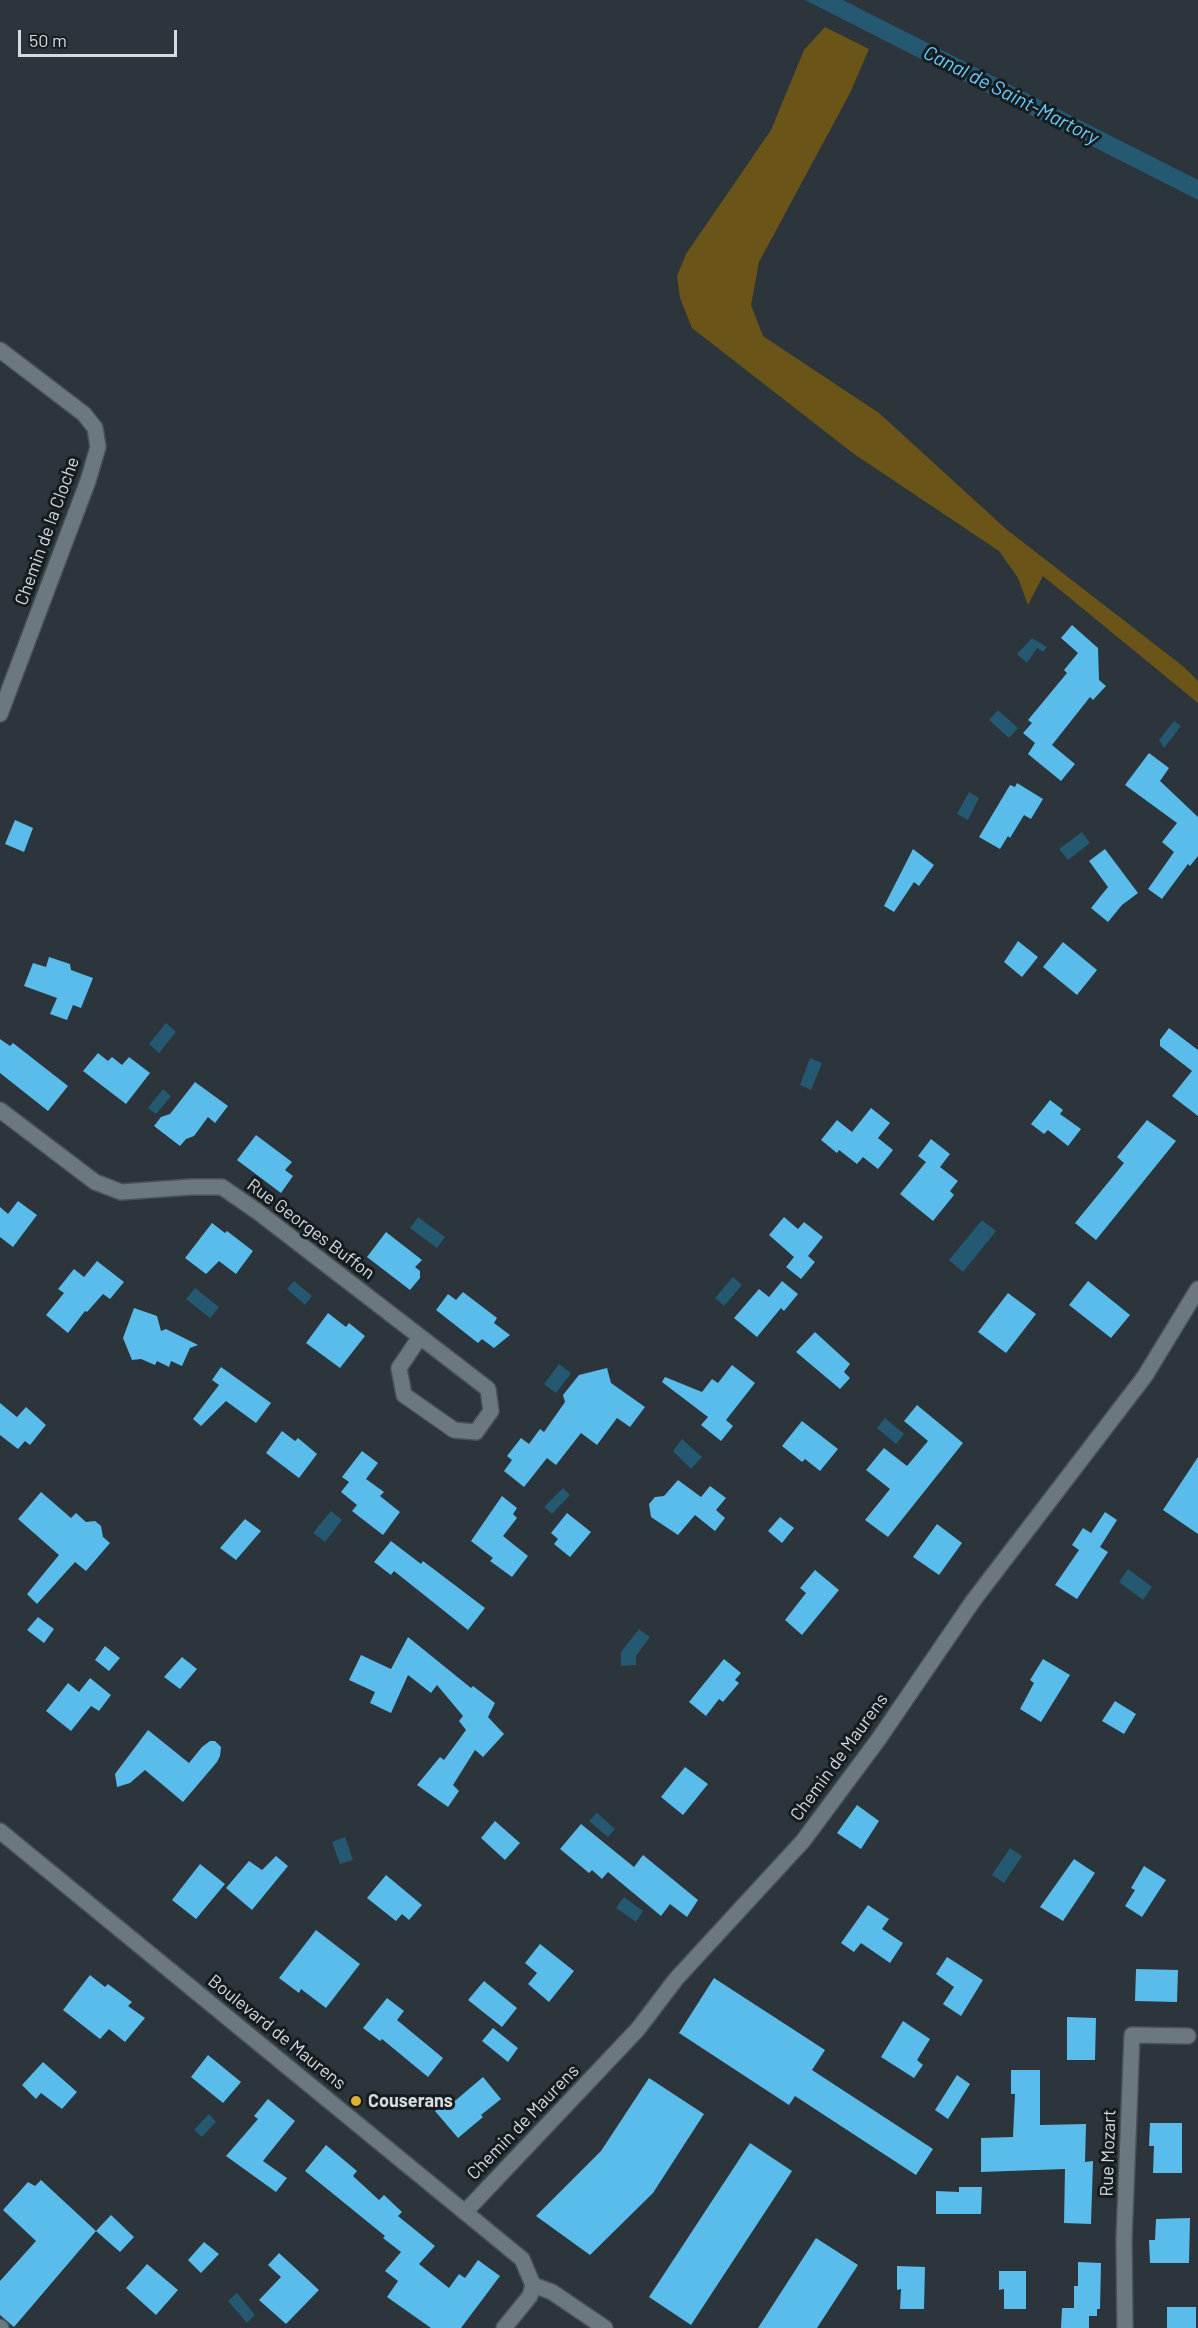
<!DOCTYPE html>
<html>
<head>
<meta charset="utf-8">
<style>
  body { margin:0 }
  #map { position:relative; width:1198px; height:2328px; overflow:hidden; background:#2b353b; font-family:Barlow,sans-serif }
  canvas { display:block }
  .scale { position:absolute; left:18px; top:30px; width:159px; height:27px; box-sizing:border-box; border:3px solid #d5dcdf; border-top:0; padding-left:8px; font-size:18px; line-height:21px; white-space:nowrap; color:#d5dcdf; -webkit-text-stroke:4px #171c1f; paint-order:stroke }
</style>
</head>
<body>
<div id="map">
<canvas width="1198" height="2328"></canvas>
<div class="scale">50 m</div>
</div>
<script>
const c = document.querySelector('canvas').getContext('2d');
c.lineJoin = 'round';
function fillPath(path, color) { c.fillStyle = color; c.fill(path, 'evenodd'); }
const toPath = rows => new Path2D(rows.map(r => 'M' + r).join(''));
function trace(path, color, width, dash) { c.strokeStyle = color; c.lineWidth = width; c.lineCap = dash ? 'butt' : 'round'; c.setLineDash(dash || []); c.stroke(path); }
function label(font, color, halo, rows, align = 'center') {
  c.font = font + ' Barlow,sans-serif'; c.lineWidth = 6; c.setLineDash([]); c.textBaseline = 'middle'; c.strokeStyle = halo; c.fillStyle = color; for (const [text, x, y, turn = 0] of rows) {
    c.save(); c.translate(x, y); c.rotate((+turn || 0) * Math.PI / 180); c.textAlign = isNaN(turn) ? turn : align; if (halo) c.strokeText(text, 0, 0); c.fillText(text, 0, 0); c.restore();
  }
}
const green = toPath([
  [825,27,869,49,850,93,759,262,751,305,763,336,879,413,1006,529,1184,667,1198,681,1198,703,1043,576,1028,605,1018,578,999,551,854,454,692,328,680,298,677,276,686,254,771,130,804,50]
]);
const water = toPath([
  [805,0,843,0,1198,180,1198,200],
  [1032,638,1047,647,1043,652,1037,648,1027,663,1017,654],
  [998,710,1018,728,1009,738,989,720],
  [1174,721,1181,726,1164,748,1159,740],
  [969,792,979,798,968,820,957,814],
  [1082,832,1090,843,1068,860,1059,849],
  [166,1023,176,1032,159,1053,149,1044],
  [810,1058,822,1063,811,1090,800,1085],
  [163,1089,171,1096,156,1114,148,1108],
  [418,1217,445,1237,437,1248,410,1228],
  [982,1220,996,1231,963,1272,949,1260],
  [733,1277,742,1285,724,1306,715,1298],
  [294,1281,312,1296,305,1305,287,1289],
  [195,1288,219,1307,210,1318,186,1299],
  [559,1364,571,1373,556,1393,544,1384],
  [885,1418,904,1434,896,1444,877,1428],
  [682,1439,702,1457,691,1469,673,1451],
  [563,1488,570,1495,552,1514,544,1507],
  [331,1511,342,1520,325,1542,313,1533],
  [1128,1569,1152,1587,1143,1600,1119,1582],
  [639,1629,650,1637,636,1656,636,1665,621,1666,621,1652],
  [597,1813,615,1829,608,1837,589,1821],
  [345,1837,353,1860,340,1864,332,1842],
  [1010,1848,1022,1856,1004,1883,992,1875],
  [624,1897,643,1911,636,1922,616,1908],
  [209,2114,216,2122,202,2137,194,2130],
  [237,2293,255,2315,247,2323,228,2301]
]);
const building = toPath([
  [1072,625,1098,648,1099,680,1106,686,1093,700,1090,697,1052,745,1075,764,1061,781,1028,754,1035,743,1023,733,1032,723,1028,720,1067,673,1064,670,1078,653,1061,638],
  [1149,753,1169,768,1160,781,1198,817,1198,856,1190,866,1188,864,1162,899,1148,889,1174,852,1162,842,1177,823,1125,785],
  [1017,783,1043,799,1031,819,1024,815,1010,838,1008,836,1000,849,979,837,1010,785,1015,787],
  [15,820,33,828,24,852,5,844],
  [913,849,934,865,919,886,914,882,894,912,884,906],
  [1105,849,1138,893,1122,905,1108,922,1091,908,1108,887,1089,861],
  [1018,941,1038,957,1022,977,1004,962],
  [1063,942,1097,970,1077,995,1043,967],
  [49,957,70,964,71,970,93,978,81,1008,73,1005,67,1020,50,1014,57,998,24,986,33,963,46,967],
  [1169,1028,1198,1050,1198,1116,1172,1096,1192,1071,1160,1046,1160,1040],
  [0,1039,10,1046,13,1043,68,1086,48,1111,0,1073],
  [98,1053,108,1061,112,1057,122,1065,129,1057,150,1073,126,1104,83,1071],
  [195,1082,228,1106,215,1123,208,1117,194,1136,186,1139,180,1146,154,1126,161,1117,170,1114],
  [1050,1100,1063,1110,1060,1114,1081,1129,1068,1146,1048,1130,1044,1134,1031,1124],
  [871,1108,890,1123,878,1138,893,1150,878,1169,863,1157,857,1164,839,1150,837,1153,821,1140,837,1120,852,1132],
  [1147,1120,1176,1141,1096,1240,1075,1223,1124,1163,1117,1157],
  [256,1135,292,1162,285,1170,293,1176,281,1193,237,1160],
  [931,1139,950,1154,940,1167,958,1181,950,1191,954,1195,933,1221,900,1194,926,1162,918,1156],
  [18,1201,37,1215,13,1247,0,1237,0,1207,8,1214],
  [784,1217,798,1229,804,1222,823,1237,808,1256,815,1262,801,1279,786,1267,794,1257,769,1235],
  [212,1223,225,1233,227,1231,253,1251,236,1274,219,1261,206,1274,185,1258],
  [386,1232,422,1260,415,1267,420,1271,420,1278,410,1290,367,1257],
  [97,1261,124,1282,110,1299,103,1294,87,1312,85,1311,68,1333,46,1315,64,1293,58,1289,74,1269,84,1277],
  [782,1281,798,1294,784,1311,781,1308,757,1337,734,1318,759,1289,769,1297],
  [1088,1281,1130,1315,1111,1338,1069,1305],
  [463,1292,497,1318,494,1323,510,1335,494,1348,482,1339,478,1343,436,1310,448,1294,456,1300],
  [1008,1293,1036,1314,1006,1353,978,1332],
  [134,1308,157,1316,161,1331,166,1329,198,1345,190,1348,182,1366,171,1361,169,1367,157,1361,155,1365,141,1359,132,1360,123,1338],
  [328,1313,346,1327,349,1323,365,1336,340,1368,306,1343],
  [815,1332,850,1364,844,1372,850,1378,840,1389,796,1352],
  [732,1365,755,1383,726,1420,733,1426,721,1441,701,1425,708,1417,662,1382,665,1377,702,1392,712,1379,718,1383],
  [221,1367,271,1403,256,1423,226,1401,201,1426,193,1419,219,1385,212,1380],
  [607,1368,611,1383,645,1407,630,1427,617,1418,597,1445,581,1433,556,1465,547,1458,524,1487,504,1471,512,1460,507,1456,521,1438,529,1444,540,1429,544,1432,565,1402,563,1395,579,1375],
  [0,1403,17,1417,26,1407,46,1425,30,1445,25,1441,18,1449,0,1435],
  [917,1405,963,1443,888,1537,865,1520,890,1489,866,1470,884,1448,907,1466,928,1441,904,1421],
  [802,1421,838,1449,820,1471,805,1459,802,1462,782,1446],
  [282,1431,295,1441,298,1438,317,1454,299,1478,266,1453],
  [362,1451,378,1463,366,1479,384,1492,380,1496,400,1512,383,1535,352,1511,357,1505,341,1492,349,1482,342,1477],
  [1198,1457,1198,1534,1163,1510],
  [678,1480,701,1497,710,1486,726,1498,716,1510,725,1518,715,1531,695,1515,678,1535,651,1517,649,1504,655,1497,664,1496],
  [41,1492,71,1518,76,1513,86,1522,95,1521,101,1526,103,1537,110,1543,86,1571,75,1562,37,1604,27,1594,59,1555,18,1519],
  [502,1496,517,1508,513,1514,517,1518,503,1536,528,1556,512,1577,490,1561,493,1558,471,1541],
  [1105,1512,1117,1520,1100,1547,1108,1552,1077,1599,1055,1585,1079,1550,1072,1545,1083,1528,1091,1533],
  [567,1513,591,1532,570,1557,554,1544,558,1539,551,1533],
  [780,1517,794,1528,782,1543,768,1531],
  [245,1519,261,1531,236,1560,220,1548],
  [937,1524,962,1543,939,1575,913,1557],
  [391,1541,421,1564,423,1561,485,1608,468,1630,394,1571,391,1575,374,1562],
  [815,1570,839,1590,802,1635,785,1620,806,1593,800,1588],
  [38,1617,54,1629,44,1643,27,1630],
  [408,1637,471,1688,473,1686,495,1703,488,1717,504,1734,483,1757,475,1750,453,1785,459,1791,448,1807,417,1785,440,1757,444,1760,466,1730,459,1721,463,1716,437,1685,431,1693,408,1675,391,1713,370,1703,375,1692,349,1680,361,1655,391,1669],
  [105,1646,120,1658,109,1671,95,1660],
  [182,1657,197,1669,180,1689,164,1677],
  [724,1659,741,1673,735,1680,739,1683,723,1702,719,1699,706,1716,689,1702],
  [1043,1659,1070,1675,1041,1722,1020,1709,1034,1683,1030,1680],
  [90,1678,111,1695,99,1711,91,1706,71,1731,46,1711,68,1683,79,1692],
  [1115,1701,1136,1714,1124,1734,1102,1721],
  [148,1730,189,1763,202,1747,210,1741,215,1741,221,1747,220,1756,217,1762,183,1802,145,1770,130,1783,117,1787,115,1774],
  [685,1767,708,1784,683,1815,661,1797],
  [857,1805,879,1821,861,1849,837,1833],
  [495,1821,520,1843,505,1860,481,1838],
  [581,1824,634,1867,643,1855,698,1900,687,1917,670,1904,661,1916,608,1872,602,1879,592,1870,589,1873,560,1849],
  [276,1856,288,1866,252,1910,226,1888,249,1861,262,1870],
  [1074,1859,1095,1873,1063,1921,1040,1907],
  [200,1864,225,1884,196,1919,172,1900],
  [1144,1866,1166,1880,1142,1917,1125,1906,1135,1890,1131,1888],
  [386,1875,422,1905,409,1920,402,1914,396,1921,367,1898],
  [868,1905,889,1919,882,1929,903,1943,890,1963,861,1943,854,1952,841,1943],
  [316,1930,360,1964,326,2008,301,1989,299,1993,279,1978],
  [540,1944,574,1971,549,2002,528,1984,537,1973,525,1963],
  [947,1957,983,1980,961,2016,943,2004,954,1987,936,1974],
  [1136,1969,1178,1970,1177,2002,1135,2001],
  [90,1975,105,1987,108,1984,132,2002,128,2006,145,2018,125,2042,109,2029,100,2039,63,2010],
  [714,1978,825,2050,812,2070,933,2149,916,2175,795,2096,789,2105,679,2033],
  [484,1981,517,2008,502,2027,468,2000],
  [387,1998,404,2011,397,2020,443,2058,428,2077,382,2039,380,2041,363,2028],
  [1067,2017,1096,2018,1095,2060,1067,2060],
  [903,2021,930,2039,917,2060,923,2065,914,2078,881,2057],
  [493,2028,518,2048,508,2062,482,2041],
  [208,2055,241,2082,223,2103,191,2077],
  [43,2062,77,2092,62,2109,41,2093,36,2099,22,2085],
  [1011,2070,1040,2070,1040,2125,1086,2124,1085,2162,1093,2161,1091,2224,1064,2223,1065,2169,981,2172,981,2138,1013,2137,1015,2094,1011,2094],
  [957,2075,970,2084,948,2119,935,2110],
  [483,2077,501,2099,481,2115,483,2117,458,2138,435,2111,449,2099,456,2100],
  [649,2078,704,2114,653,2193,590,2255,536,2216,601,2151],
  [268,2099,295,2121,263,2161,287,2178,276,2192,226,2156,258,2119,254,2116],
  [1150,2123,1182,2123,1182,2173,1153,2173,1154,2146,1149,2146],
  [750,2143,792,2171,691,2325,649,2297],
  [326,2145,357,2171,353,2176,379,2200,384,2195,402,2212,398,2216,435,2246,419,2264,449,2288,459,2274,465,2278,478,2260,500,2276,461,2328,431,2328,387,2297,398,2281,385,2271,401,2252,383,2238,385,2236,305,2171],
  [41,2180,96,2231,14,2327,0,2315,0,2281,36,2241,3,2210,28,2182,35,2186],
  [959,2187,982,2187,981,2214,936,2214,936,2191,959,2192],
  [111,2215,134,2237,120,2252,96,2231],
  [1190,2218,1189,2263,1150,2263,1149,2240,1155,2240,1156,2219],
  [816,2238,858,2265,817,2328,758,2328],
  [204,2242,219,2254,201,2273,188,2260],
  [279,2253,319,2290,286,2324,259,2300,281,2277,268,2265],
  [1078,2262,1101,2263,1100,2309,1097,2309,1097,2316,1089,2316,1089,2328,1061,2328,1062,2308,1074,2308,1074,2286,1078,2286],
  [147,2264,178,2290,156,2315,126,2288],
  [897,2266,925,2267,924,2309,900,2309,901,2289,897,2290],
  [999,2271,1026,2271,1026,2309,1004,2309,1004,2289,999,2290],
  [1167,2307,1196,2307,1196,2328,1167,2328]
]);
const minor = toPath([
  [0,350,84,414,95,428,98,447,88,481,0,714],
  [0,1110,95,1182,121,1192,191,1187,222,1187,258,1212,488,1389,491,1411,476,1432,454,1430,404,1395,399,1368,420,1337],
  [0,1831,522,2259,533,2285,530,2296,504,2328],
  [466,2211,638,2029,676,1979,803,1841,878,1740,973,1601,1145,1376,1198,1289],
  [533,2285,552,2292,605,2328],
  [0,2327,1,2328],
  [1125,2328,1124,2239,1132,2035,1188,2036]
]);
const markers = [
  [356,2101,6,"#e0b034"]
];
const streetNames = [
  ["Chemin de la Cloche",47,531,-70],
  ["Rue Georges Buffon",311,1229,37],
  ["Chemin de Maurens",839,1757,-54],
  ["Boulevard de Maurens",277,2032,39],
  ["Chemin de Maurens",523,2122,-46],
  ["Rue Mozart",1108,2153,-88]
];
const poiNames = [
  ["Couserans",368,2101]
];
const waterNames = [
  ["Canal de Saint-Martory",1011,95,27]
];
fillPath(green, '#6b5418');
fillPath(water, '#245971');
fillPath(building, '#59bceb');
trace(minor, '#495257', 18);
trace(minor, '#6c787f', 15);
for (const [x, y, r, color] of markers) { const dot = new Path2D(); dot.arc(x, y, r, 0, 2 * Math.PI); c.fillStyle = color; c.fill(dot); trace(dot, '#171c1f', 2); }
label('18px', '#d5dcdf', '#171c1f', streetNames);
label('bold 18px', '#d5dcdf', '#171c1f', poiNames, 'left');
label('italic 20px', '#69ccfd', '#171c1f', waterNames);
</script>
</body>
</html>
